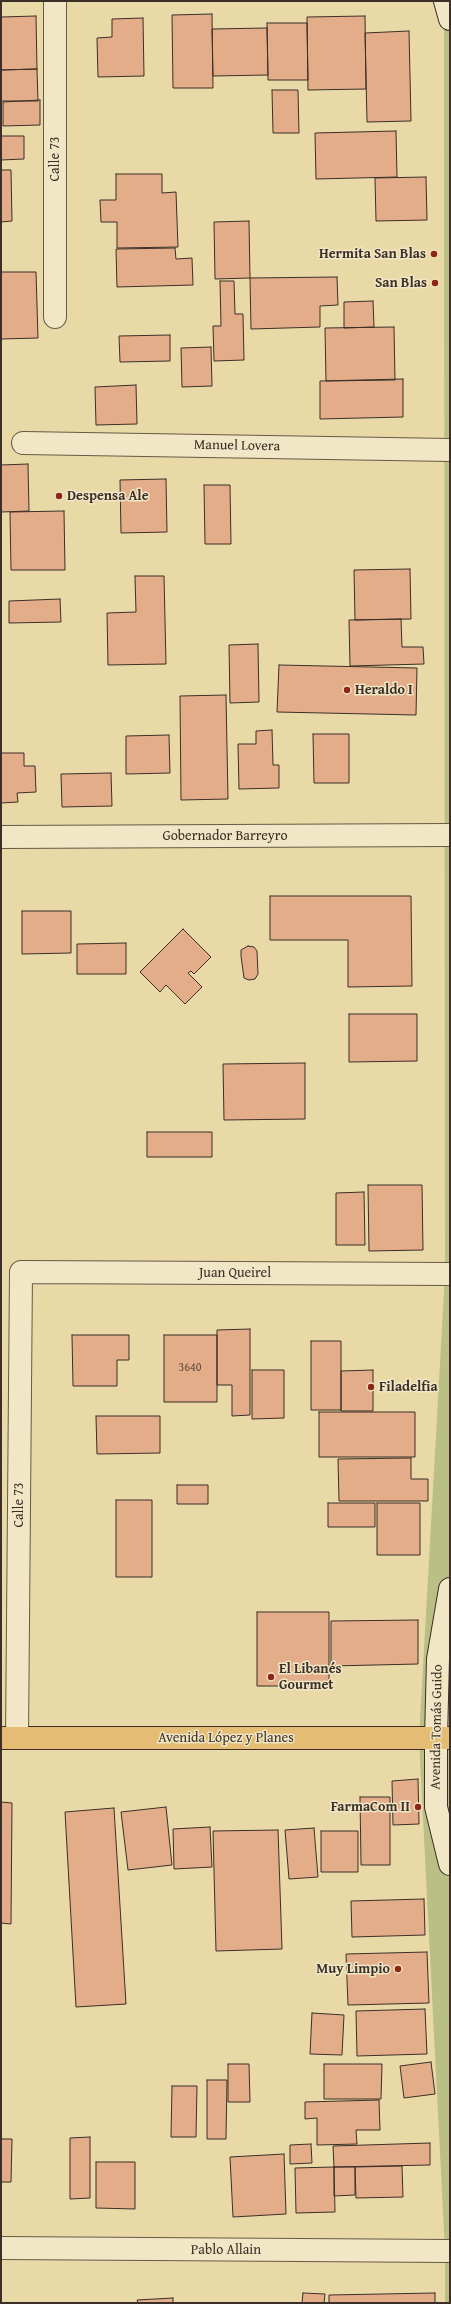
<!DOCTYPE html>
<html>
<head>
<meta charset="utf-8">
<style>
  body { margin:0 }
  #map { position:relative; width:451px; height:2304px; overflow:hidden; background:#e9d9a6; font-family:"Gentium Book Plus",serif }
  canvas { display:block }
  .frame { position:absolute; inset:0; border:2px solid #3b2f27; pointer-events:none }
</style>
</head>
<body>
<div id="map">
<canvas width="451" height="2304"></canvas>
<div class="frame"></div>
</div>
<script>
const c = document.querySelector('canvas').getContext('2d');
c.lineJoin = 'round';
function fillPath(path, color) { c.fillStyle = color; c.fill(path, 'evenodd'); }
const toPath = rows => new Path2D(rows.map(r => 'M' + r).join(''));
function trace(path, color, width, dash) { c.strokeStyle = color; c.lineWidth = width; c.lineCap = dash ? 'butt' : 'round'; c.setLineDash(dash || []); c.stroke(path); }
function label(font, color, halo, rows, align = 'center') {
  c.font = font + ' "Gentium Book Plus",serif'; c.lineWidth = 3; c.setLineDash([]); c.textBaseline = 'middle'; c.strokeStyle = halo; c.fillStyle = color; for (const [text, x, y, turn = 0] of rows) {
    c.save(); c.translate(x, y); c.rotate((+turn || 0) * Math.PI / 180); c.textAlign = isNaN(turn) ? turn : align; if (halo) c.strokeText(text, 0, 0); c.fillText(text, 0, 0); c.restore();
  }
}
const green = toPath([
  [444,1,450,1,450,2303,445,2303,445,2251,419,1739,445,1274]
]);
const building = toPath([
  [212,14,213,88,173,88,172,15,212,14],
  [36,16,37,69,1,70,1,17,36,16],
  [365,16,366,89,308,90,307,17,365,16],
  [143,18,144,76,98,77,97,38,112,37,112,19,143,18],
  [267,23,307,23,308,80,268,80,267,23],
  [267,28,268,75,213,76,212,29,267,28],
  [409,31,411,121,367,122,365,33,409,31],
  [37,69,38,101,1,101,1,70,37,69],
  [272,90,298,90,299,133,273,133,272,90],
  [40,100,40,125,3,126,3,102,40,100],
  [396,131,397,177,316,179,315,133,396,131],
  [1,136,24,136,24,159,1,160,1,136],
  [1,170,11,170,12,221,1,222,1,170],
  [116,174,162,174,162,193,176,192,178,247,117,248,117,222,101,222,100,200,116,200,116,174],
  [426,177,427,220,376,221,375,178,426,177],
  [249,221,250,278,215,279,214,222,249,221],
  [175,248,176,259,192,258,193,285,117,287,116,249,175,248],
  [1,272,36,272,38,338,1,339,1,272],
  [337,277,338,305,320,306,320,327,251,329,250,278,337,277],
  [220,281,234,281,235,314,243,314,244,360,214,361,213,326,221,326,220,281],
  [373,301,374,327,344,328,344,302,373,301],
  [394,327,395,380,326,381,325,328,394,327],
  [170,335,170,361,120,362,119,336,170,335],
  [211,347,212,386,182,387,181,348,211,347],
  [403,379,403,417,320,419,320,381,403,379],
  [136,385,137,424,96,425,95,387,136,385],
  [28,464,29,511,1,512,1,465,28,464],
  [166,479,167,532,121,533,120,480,166,479],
  [204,485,230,485,231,544,205,544,204,485],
  [64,511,65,570,11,570,10,512,64,511],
  [410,569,411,619,355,620,354,570,410,569],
  [135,576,164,576,166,664,108,665,107,613,136,612,135,576],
  [60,599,61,622,9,623,9,601,60,599],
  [401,619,402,647,423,647,424,664,350,666,349,620,401,619],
  [258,644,259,702,230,703,229,645,258,644],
  [279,665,417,668,416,715,277,712,279,665],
  [226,695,228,799,181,800,180,696,226,695],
  [272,730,273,765,279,765,279,788,239,789,238,744,256,744,256,731,272,730],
  [313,734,349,734,349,783,314,783,313,734],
  [169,735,170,773,126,774,126,736,169,735],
  [1,753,24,753,24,766,35,766,36,792,17,793,18,802,1,803,1,753],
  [111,773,112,806,62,807,61,774,111,773],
  [270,896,411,896,412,986,348,987,348,940,270,940,270,896],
  [22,911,71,911,71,953,22,954,22,911],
  [183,929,211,957,194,974,191,971,188,973,202,987,185,1004,166,985,160,992,140,972,183,929],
  [126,943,126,974,77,974,77,944,126,943],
  [248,946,254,947,257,951,258,974,255,979,249,980,244,978,241,956,241,950,248,946],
  [349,1014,417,1014,417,1061,349,1062,349,1014],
  [305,1063,305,1119,224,1120,223,1064,305,1063],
  [147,1132,212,1132,212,1157,147,1157,147,1132],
  [368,1185,422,1185,423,1250,369,1251,368,1185],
  [364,1192,365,1245,336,1245,336,1193,364,1192],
  [250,1329,250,1415,232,1416,232,1385,217,1385,217,1330,250,1329],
  [72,1335,129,1335,129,1360,117,1360,117,1386,73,1386,72,1335],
  [164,1335,217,1335,217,1402,164,1402,164,1335],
  [311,1341,341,1341,341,1410,311,1410,311,1341],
  [252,1370,284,1370,284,1418,252,1419,252,1370],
  [373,1370,373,1411,341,1411,341,1371,373,1370],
  [319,1412,415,1412,415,1457,319,1457,319,1412],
  [96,1416,160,1416,160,1453,97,1454,96,1416],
  [411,1458,411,1479,428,1479,428,1501,339,1501,338,1459,411,1458],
  [177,1485,208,1485,208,1504,177,1504,177,1485],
  [116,1500,152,1500,152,1577,116,1577,116,1500],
  [328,1503,375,1503,375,1527,328,1527,328,1503],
  [377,1503,420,1503,420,1555,377,1555,377,1503],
  [257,1612,329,1612,329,1686,257,1686,257,1612],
  [418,1620,418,1664,331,1666,331,1621,418,1620],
  [418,1779,419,1824,393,1825,392,1781,418,1779],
  [360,1797,390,1797,390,1865,361,1865,360,1797],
  [1,1802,12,1803,11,1924,1,1923,1,1802],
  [166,1807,172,1865,128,1870,121,1812,166,1807],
  [114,1808,126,2004,76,2007,65,1812,114,1808],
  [210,1827,212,1867,174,1869,173,1829,210,1827],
  [314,1828,318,1877,289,1879,285,1830,314,1828],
  [278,1830,282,1949,216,1951,213,1831,278,1830],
  [321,1831,358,1831,358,1872,321,1872,321,1831],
  [424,1899,425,1935,352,1937,351,1901,424,1899],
  [427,1952,429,2003,348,2005,346,1954,427,1952],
  [425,2009,427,2054,357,2056,356,2011,425,2009],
  [312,2013,344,2015,342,2055,310,2054,312,2013],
  [431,2062,435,2094,404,2098,400,2066,431,2062],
  [228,2064,249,2064,250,2102,228,2102,228,2064],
  [324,2064,382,2064,381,2099,324,2099,324,2064],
  [207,2080,227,2080,226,2139,207,2139,207,2080],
  [172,2086,197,2086,196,2137,171,2137,172,2086],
  [379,2100,380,2130,356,2130,357,2144,317,2145,317,2118,305,2119,305,2102,379,2100],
  [90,2137,90,2198,70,2199,70,2138,90,2137],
  [1,2139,12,2139,11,2182,1,2182,1,2139],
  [430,2143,430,2165,334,2167,333,2146,430,2143],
  [311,2144,312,2163,290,2164,290,2145,311,2144],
  [284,2154,286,2214,233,2217,230,2157,284,2154],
  [96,2162,135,2162,135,2209,96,2208,96,2162],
  [402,2166,403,2197,356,2198,355,2167,402,2166],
  [334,2167,355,2167,355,2195,334,2196,334,2167],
  [334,2167,335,2212,296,2213,295,2168,334,2167],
  [303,2293,325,2294,324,2303,302,2303,303,2293],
  [435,2293,435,2303,329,2303,329,2295,435,2293],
  [173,2298,173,2303,138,2303,137,2300,173,2298]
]);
const street = toPath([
  [55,1,55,317],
  [23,443,450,450],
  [1,837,450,835],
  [17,1738,21,1272,450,1274],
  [1,2248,450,2251]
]);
const secondary = toPath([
  [445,1,450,19],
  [450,1589,438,1659,436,1738,436,1807,450,1864]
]);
const primary = toPath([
  [1,1738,450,1738]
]);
const markers = [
  [434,254,4,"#8f2418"],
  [435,283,4,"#8f2418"],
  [59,496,4,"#8f2418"],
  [347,690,4,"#8f2418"],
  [371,1387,4,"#8f2418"],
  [271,1677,4,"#8f2418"],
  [418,1807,4,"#8f2418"],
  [398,1969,4,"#8f2418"]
];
const numberNames = [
  ["3640",190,1368]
];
const streetNames = [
  ["Calle 73",55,159,-90],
  ["Manuel Lovera",237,446,1],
  ["Gobernador Barreyro",225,836],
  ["Juan Queirel",235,1273],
  ["Calle 73",19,1505,-90],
  ["Avenida Tomás Guido",437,1727,-89],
  ["Avenida López y Planes",226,1738],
  ["Pablo Allain",226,2250]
];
const poiNames = [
  ["Hermita San Blas",426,254],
  ["San Blas",427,283],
  ["Despensa Ale",67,496,"left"],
  ["Heraldo I",355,690,"left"],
  ["Filadelfia",379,1387,"left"],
  ["El Libanés",279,1669,"left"],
  ["Gourmet",279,1685,"left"],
  ["FarmaCom II",410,1807],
  ["Muy Limpio",390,1969]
];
fillPath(green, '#b9bf85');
fillPath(building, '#e4ad8a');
trace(building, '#3b2f27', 1);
trace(street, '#665a47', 24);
trace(secondary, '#3b2f27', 24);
trace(primary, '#3b2f27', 24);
trace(street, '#f1e6c5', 22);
trace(secondary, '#f1e6c5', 22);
trace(primary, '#e4bc73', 22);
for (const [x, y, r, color] of markers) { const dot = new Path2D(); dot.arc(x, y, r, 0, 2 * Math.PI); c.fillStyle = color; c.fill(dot); trace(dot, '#f1e6c5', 1.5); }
label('12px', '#654e40', null, numberNames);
label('14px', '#3b2f27', '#f1e6c5', streetNames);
label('bold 14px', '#3b2f27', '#f1e6c5', poiNames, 'right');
</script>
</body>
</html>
